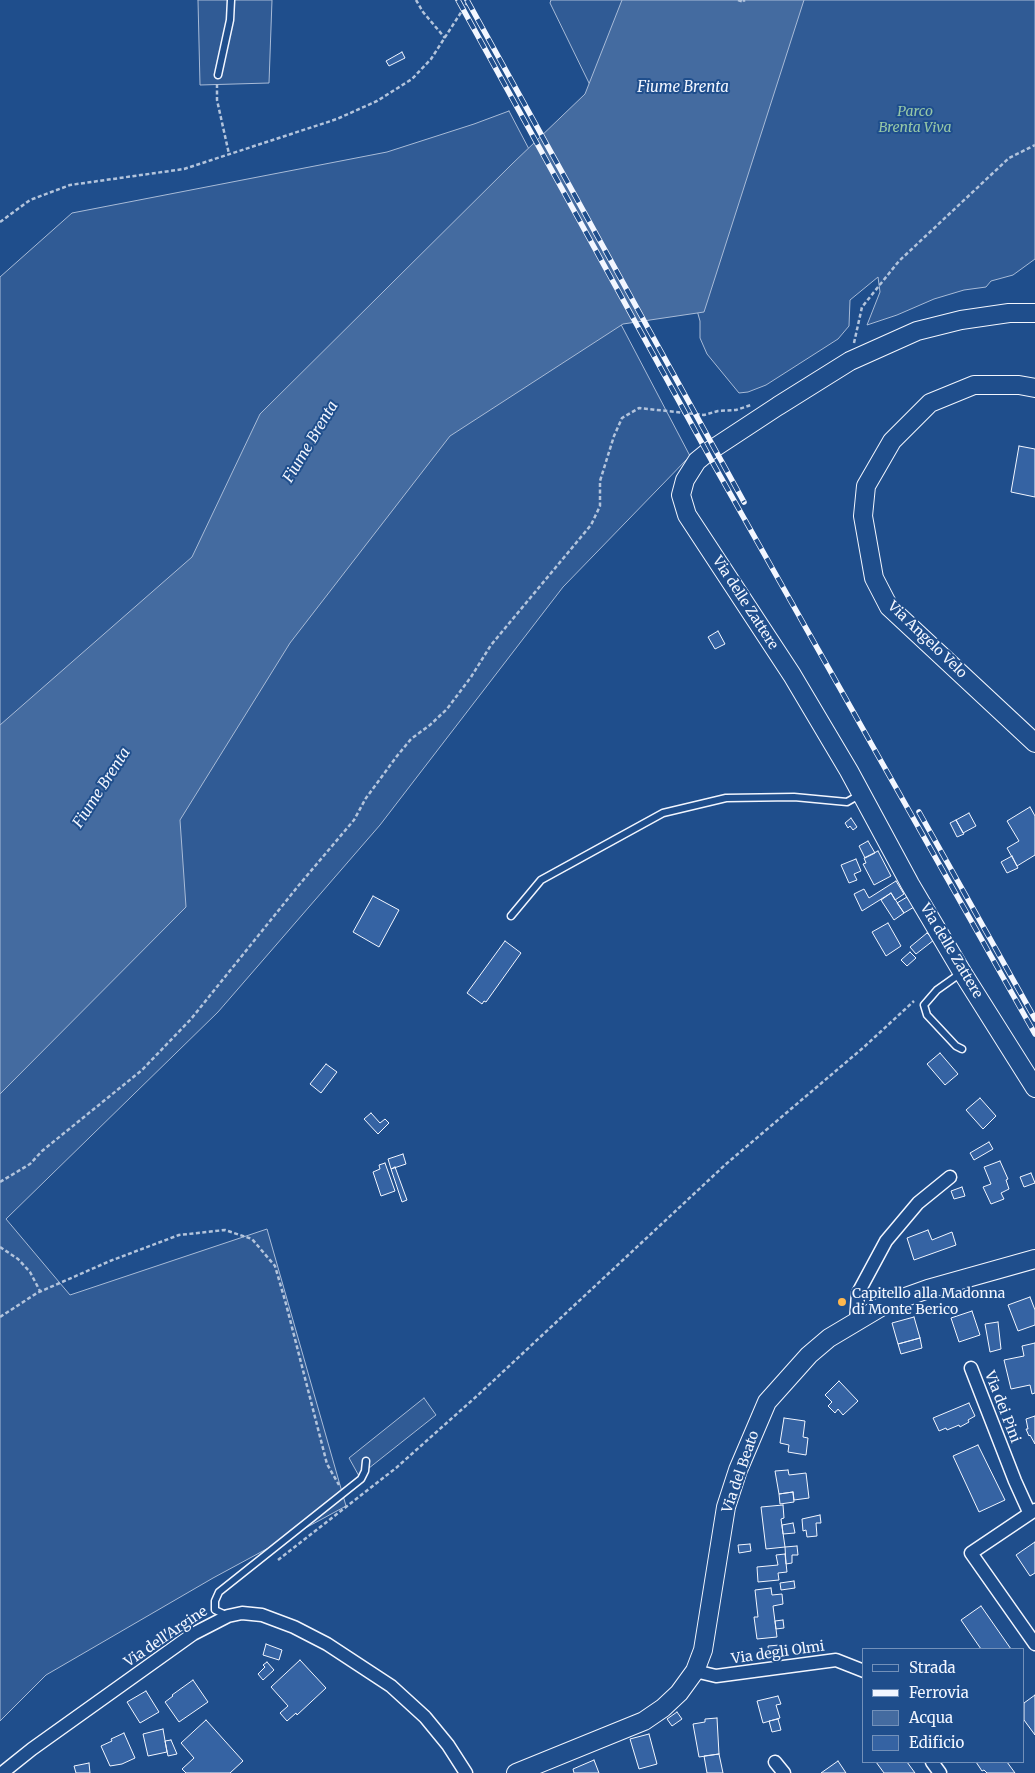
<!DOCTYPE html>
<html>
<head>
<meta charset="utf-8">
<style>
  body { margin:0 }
  #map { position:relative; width:1035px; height:1773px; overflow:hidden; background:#1f4e8c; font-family:Merriweather,serif }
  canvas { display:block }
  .legend { position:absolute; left:862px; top:1648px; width:162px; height:115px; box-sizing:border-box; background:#1f4e8c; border:1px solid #7391ba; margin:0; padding:6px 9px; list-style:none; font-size:15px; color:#f2f6ff }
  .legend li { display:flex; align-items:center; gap:10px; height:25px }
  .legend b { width:25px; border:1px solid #7391ba }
</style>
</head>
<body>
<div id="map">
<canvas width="1035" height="1773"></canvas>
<ul class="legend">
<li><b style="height:6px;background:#1f4e8c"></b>Strada</li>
<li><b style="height:6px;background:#f2f6ff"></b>Ferrovia</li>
<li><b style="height:14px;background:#446ba0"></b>Acqua</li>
<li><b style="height:14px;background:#3563a3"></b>Edificio</li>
</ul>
</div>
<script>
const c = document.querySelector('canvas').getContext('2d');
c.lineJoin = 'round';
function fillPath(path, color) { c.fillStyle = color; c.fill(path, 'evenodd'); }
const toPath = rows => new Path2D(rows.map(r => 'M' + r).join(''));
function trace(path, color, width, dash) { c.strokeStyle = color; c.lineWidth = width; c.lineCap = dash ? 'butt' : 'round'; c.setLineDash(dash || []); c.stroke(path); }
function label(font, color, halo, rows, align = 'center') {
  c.font = font + ' Merriweather,serif'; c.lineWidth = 4; c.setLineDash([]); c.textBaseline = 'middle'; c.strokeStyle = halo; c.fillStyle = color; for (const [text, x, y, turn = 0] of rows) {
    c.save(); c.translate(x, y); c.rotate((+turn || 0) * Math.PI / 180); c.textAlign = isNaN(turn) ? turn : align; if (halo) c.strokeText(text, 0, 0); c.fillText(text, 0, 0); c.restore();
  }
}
const built = toPath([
  [198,0,272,0,269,83,200,85,198,0],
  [551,0,1035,0,1035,259,1013,275,991,281,986,287,964,290,934,299,897,315,867,325,880,292,878,277,850,300,849,326,838,339,766,385,748,392,739,393,707,354,700,338,700,321,696,307,686,282,550,3,551,0],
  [509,111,690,456,563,587,380,825,218,1012,6,1219,70,1295,267,1229,346,1506,213,1578,46,1675,0,1721,0,277,72,213,387,152,474,124,509,111],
  [424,1398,436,1415,359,1476,349,1458,424,1398]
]);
const water = toPath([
  [622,0,804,0,704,312,623,324,450,436,290,643,180,820,186,907,0,1094,0,725,192,557,260,414,512,164,585,94,622,0]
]);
const building = toPath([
  [402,52,405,58,389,66,386,61,402,52],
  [1019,446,1035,449,1035,497,1011,492,1019,446],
  [718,631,725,644,715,649,708,637,718,631],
  [1030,807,1035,816,1035,855,1017,866,1007,848,1019,841,1007,821,1030,807],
  [969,813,976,826,963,833,956,820,969,813],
  [851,818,857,827,853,830,850,826,848,828,845,823,851,818],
  [956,820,964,834,957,837,950,823,956,820],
  [868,841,875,853,865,858,859,846,868,841],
  [878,851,891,876,874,885,863,864,866,863,864,858,878,851],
  [1012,856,1018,868,1007,873,1001,862,1012,856],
  [856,859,861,871,854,874,857,880,849,883,841,865,856,859],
  [896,881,904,894,895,900,891,893,862,911,854,894,864,889,869,898,896,881],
  [891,893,904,913,894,920,881,900,891,893],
  [373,896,399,910,379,947,353,932,373,896],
  [907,897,914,907,904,913,897,903,907,897],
  [888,923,901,946,886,956,872,932,888,923],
  [927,933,934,940,916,954,910,947,927,933],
  [505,941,521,953,486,1002,484,1001,482,1004,467,993,505,941],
  [910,952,916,958,907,966,901,960,910,952],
  [940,1053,958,1074,945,1085,927,1064,940,1053],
  [326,1064,337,1072,321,1093,310,1084,326,1064],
  [980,1098,996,1116,983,1129,966,1110,980,1098],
  [371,1113,380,1123,385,1119,389,1123,378,1134,364,1119,371,1113],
  [989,1142,993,1149,974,1160,970,1153,989,1142],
  [403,1154,406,1164,391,1169,388,1159,403,1154],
  [1000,1161,1008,1179,1006,1180,1009,1189,1001,1193,1004,1199,991,1204,983,1187,991,1184,984,1167,1000,1161],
  [385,1163,395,1191,381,1196,373,1172,380,1169,379,1165,385,1163],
  [395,1167,407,1200,402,1202,391,1169,395,1167],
  [1031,1173,1035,1183,1024,1187,1020,1177,1031,1173],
  [962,1187,965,1196,954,1199,951,1191,962,1187],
  [928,1230,932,1240,952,1232,956,1245,914,1260,907,1238,928,1230],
  [1030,1297,1035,1310,1035,1325,1018,1331,1008,1305,1030,1297],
  [972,1311,980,1335,959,1342,951,1318,972,1311],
  [914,1317,920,1338,898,1344,892,1323,914,1317],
  [998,1322,1001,1349,990,1352,985,1324,998,1322],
  [920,1338,922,1348,901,1354,898,1344,920,1338],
  [1035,1343,1035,1393,1032,1394,1030,1385,1011,1389,1004,1360,1024,1356,1022,1346,1035,1343],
  [839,1381,858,1401,843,1415,838,1409,835,1413,828,1406,832,1402,825,1395,839,1381],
  [969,1403,975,1416,968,1420,969,1422,960,1427,959,1425,947,1430,946,1428,939,1431,933,1418,969,1403],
  [1035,1416,1035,1444,1030,1435,1029,1436,1026,1429,1028,1429,1026,1419,1035,1416],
  [784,1418,805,1421,803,1437,808,1438,806,1455,788,1452,789,1445,780,1443,784,1418],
  [978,1445,1005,1500,979,1512,953,1456,978,1445],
  [788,1470,789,1475,806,1473,809,1498,794,1500,793,1492,779,1494,775,1471,788,1470],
  [793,1492,794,1502,780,1504,779,1494,793,1492],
  [783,1505,784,1518,781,1519,785,1547,766,1549,761,1507,783,1505],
  [820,1515,821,1523,816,1523,817,1536,807,1537,806,1530,803,1531,802,1519,820,1515],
  [793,1523,795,1533,783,1534,782,1525,793,1523],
  [1035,1542,1035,1573,1030,1576,1016,1555,1035,1542],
  [750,1544,751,1551,739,1553,738,1545,750,1544],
  [797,1546,798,1555,792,1555,792,1563,786,1564,785,1547,797,1546],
  [785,1554,787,1572,778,1573,779,1580,758,1582,757,1567,778,1565,776,1555,785,1554],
  [794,1581,795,1588,781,1590,780,1583,794,1581],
  [771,1588,772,1595,782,1594,783,1604,773,1606,777,1637,757,1639,754,1617,758,1617,755,1590,771,1588],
  [981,1606,1011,1649,981,1649,961,1620,981,1606],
  [783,1620,784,1628,776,1629,775,1621,783,1620],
  [266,1644,282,1650,279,1660,263,1655,266,1644],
  [780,1645,781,1654,769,1656,768,1646,780,1645],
  [300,1660,326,1688,297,1715,296,1713,287,1721,280,1713,288,1706,271,1687,300,1660],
  [267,1662,274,1670,263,1680,258,1674,265,1667,263,1665,267,1662],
  [193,1680,208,1702,179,1722,165,1702,173,1696,172,1695,193,1680],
  [146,1691,159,1712,140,1723,127,1702,146,1691],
  [1035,1695,1035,1735,1024,1720,1024,1703,1035,1695],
  [778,1696,781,1704,776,1705,780,1718,763,1723,757,1701,778,1696],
  [677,1712,682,1719,672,1726,667,1719,677,1712],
  [717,1718,719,1754,699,1757,693,1724,705,1722,705,1719,717,1718],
  [778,1719,781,1730,772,1732,769,1721,778,1719],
  [206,1720,243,1761,230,1773,186,1773,182,1769,194,1758,181,1743,206,1720],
  [163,1729,167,1752,148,1756,143,1734,163,1729],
  [124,1733,135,1758,122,1764,110,1766,101,1746,112,1741,111,1739,124,1733],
  [649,1734,657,1764,639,1769,630,1739,649,1734],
  [171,1740,177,1754,168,1756,165,1741,171,1740],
  [719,1754,723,1773,707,1773,704,1756,719,1754],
  [594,1760,599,1773,574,1773,573,1769,594,1760],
  [838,1761,846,1773,821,1773,838,1761],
  [876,1762,907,1762,915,1773,884,1773,876,1762],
  [976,1762,1007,1762,1015,1773,987,1773,984,1770,982,1771,976,1762],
  [89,1763,90,1773,76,1773,74,1766,89,1763]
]);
const path = toPath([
  [416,0,423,12,445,38],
  [738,0,744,2,744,0],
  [217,84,217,100,229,154],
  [0,222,30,200,70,185,184,169,337,119,377,101,412,79,431,59,469,0],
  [854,343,862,307,899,261,1009,158,1035,145],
  [0,1182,30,1164,42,1151,142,1070,191,1019,299,885,354,820,366,798,397,756,411,739,430,725,447,709,471,677,491,645,591,525,600,506,600,481,614,436,622,418,639,408,704,415,718,411,736,410,751,405],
  [0,1247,18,1259,30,1272,40,1291],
  [0,1317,37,1293,110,1261,179,1235,225,1230,252,1239,275,1266,286,1304,327,1464,339,1485],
  [278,1560,396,1468,478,1395,726,1164,864,1047,914,1001]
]);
const lane = toPath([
  [218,75,230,20,231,0],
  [511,916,541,880,663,813,726,798,794,797,847,802,861,794],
  [961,973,937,990,924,1005,927,1015,956,1046,962,1049],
  [228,1616,215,1610,215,1601,219,1592,361,1479,365,1471,366,1461]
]);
const street = toPath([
  [856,1323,858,1293,886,1241,918,1203,950,1177],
  [971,1368,1015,1481,1029,1512],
  [1035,1510,971,1553,1035,1644],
  [695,1671,716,1676,836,1660,864,1671],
  [775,1762,784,1773],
  [932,1762,940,1773],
  [2,1773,32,1749,193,1634,228,1616,242,1613,262,1615,294,1627,327,1644,391,1686,425,1717,448,1745,466,1773]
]);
const secondary = toPath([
  [1035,313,1009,313,961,320,917,331,850,361,778,406,708,452,697,461,685,480,681,495,687,515,792,675,849,771,910,884,962,972,1035,1088],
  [1035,388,1019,385,974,385,930,403,892,441,866,486,863,516,874,578,889,607,1035,743],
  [516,1773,644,1721,663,1708,679,1693,695,1671,703,1650,726,1507,738,1470,767,1402,809,1355,829,1338,886,1304,928,1289,1035,1259]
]);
const rail = toPath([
  [458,0,714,465,1035,1034],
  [467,0,744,502],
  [919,812,1035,1019]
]);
const markers = [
  [842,1302,5,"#ffb74d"]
];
const parkNames = [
  ["Parco",915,112],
  ["Brenta Viva",915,128]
];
const streetNames = [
  ["Via delle Zattere",745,603,57],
  ["Via Angelo Velo",927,640,44],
  ["Via delle Zattere",951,951,59],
  ["Via dei Pini",1002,1407,69],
  ["Via del Beato",741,1472,-71],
  ["Via dell'Argine",166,1637,-34],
  ["Via degli Olmi",778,1653,-8]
];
const poiNames = [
  ["Capitello alla Madonna",852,1294],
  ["di Monte Berico",852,1310]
];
const waterNames = [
  ["Fiume Brenta",683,88],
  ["Fiume Brenta",311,442,-59],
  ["Fiume Brenta",102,788,-57]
];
fillPath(built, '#305b95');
trace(built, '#a8bbd7', 1);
fillPath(water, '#446ba0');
trace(water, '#a8bbd7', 1);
fillPath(building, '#3563a3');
trace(building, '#f2f6ff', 1);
trace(lane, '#f2f6ff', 9);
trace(street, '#f2f6ff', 15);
trace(secondary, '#f2f6ff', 20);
trace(path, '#b3c4dc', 2.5, [4, 2.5]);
trace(lane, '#1f4e8c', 6);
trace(street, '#1f4e8c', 12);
trace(secondary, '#1f4e8c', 18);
trace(rail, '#f2f6ff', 5.5);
trace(rail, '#1f4e8c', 4, [11]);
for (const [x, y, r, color] of markers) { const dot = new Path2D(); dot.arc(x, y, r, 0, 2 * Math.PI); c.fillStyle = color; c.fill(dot); trace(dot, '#1f4e8c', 2); }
label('italic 14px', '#97c8a6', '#1f4e8c', parkNames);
label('14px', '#f2f6ff', '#1f4e8c', streetNames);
label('14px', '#f2f6ff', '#1f4e8c', poiNames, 'left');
label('italic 15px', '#f2f6ff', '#1f4e8c', waterNames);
</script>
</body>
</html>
